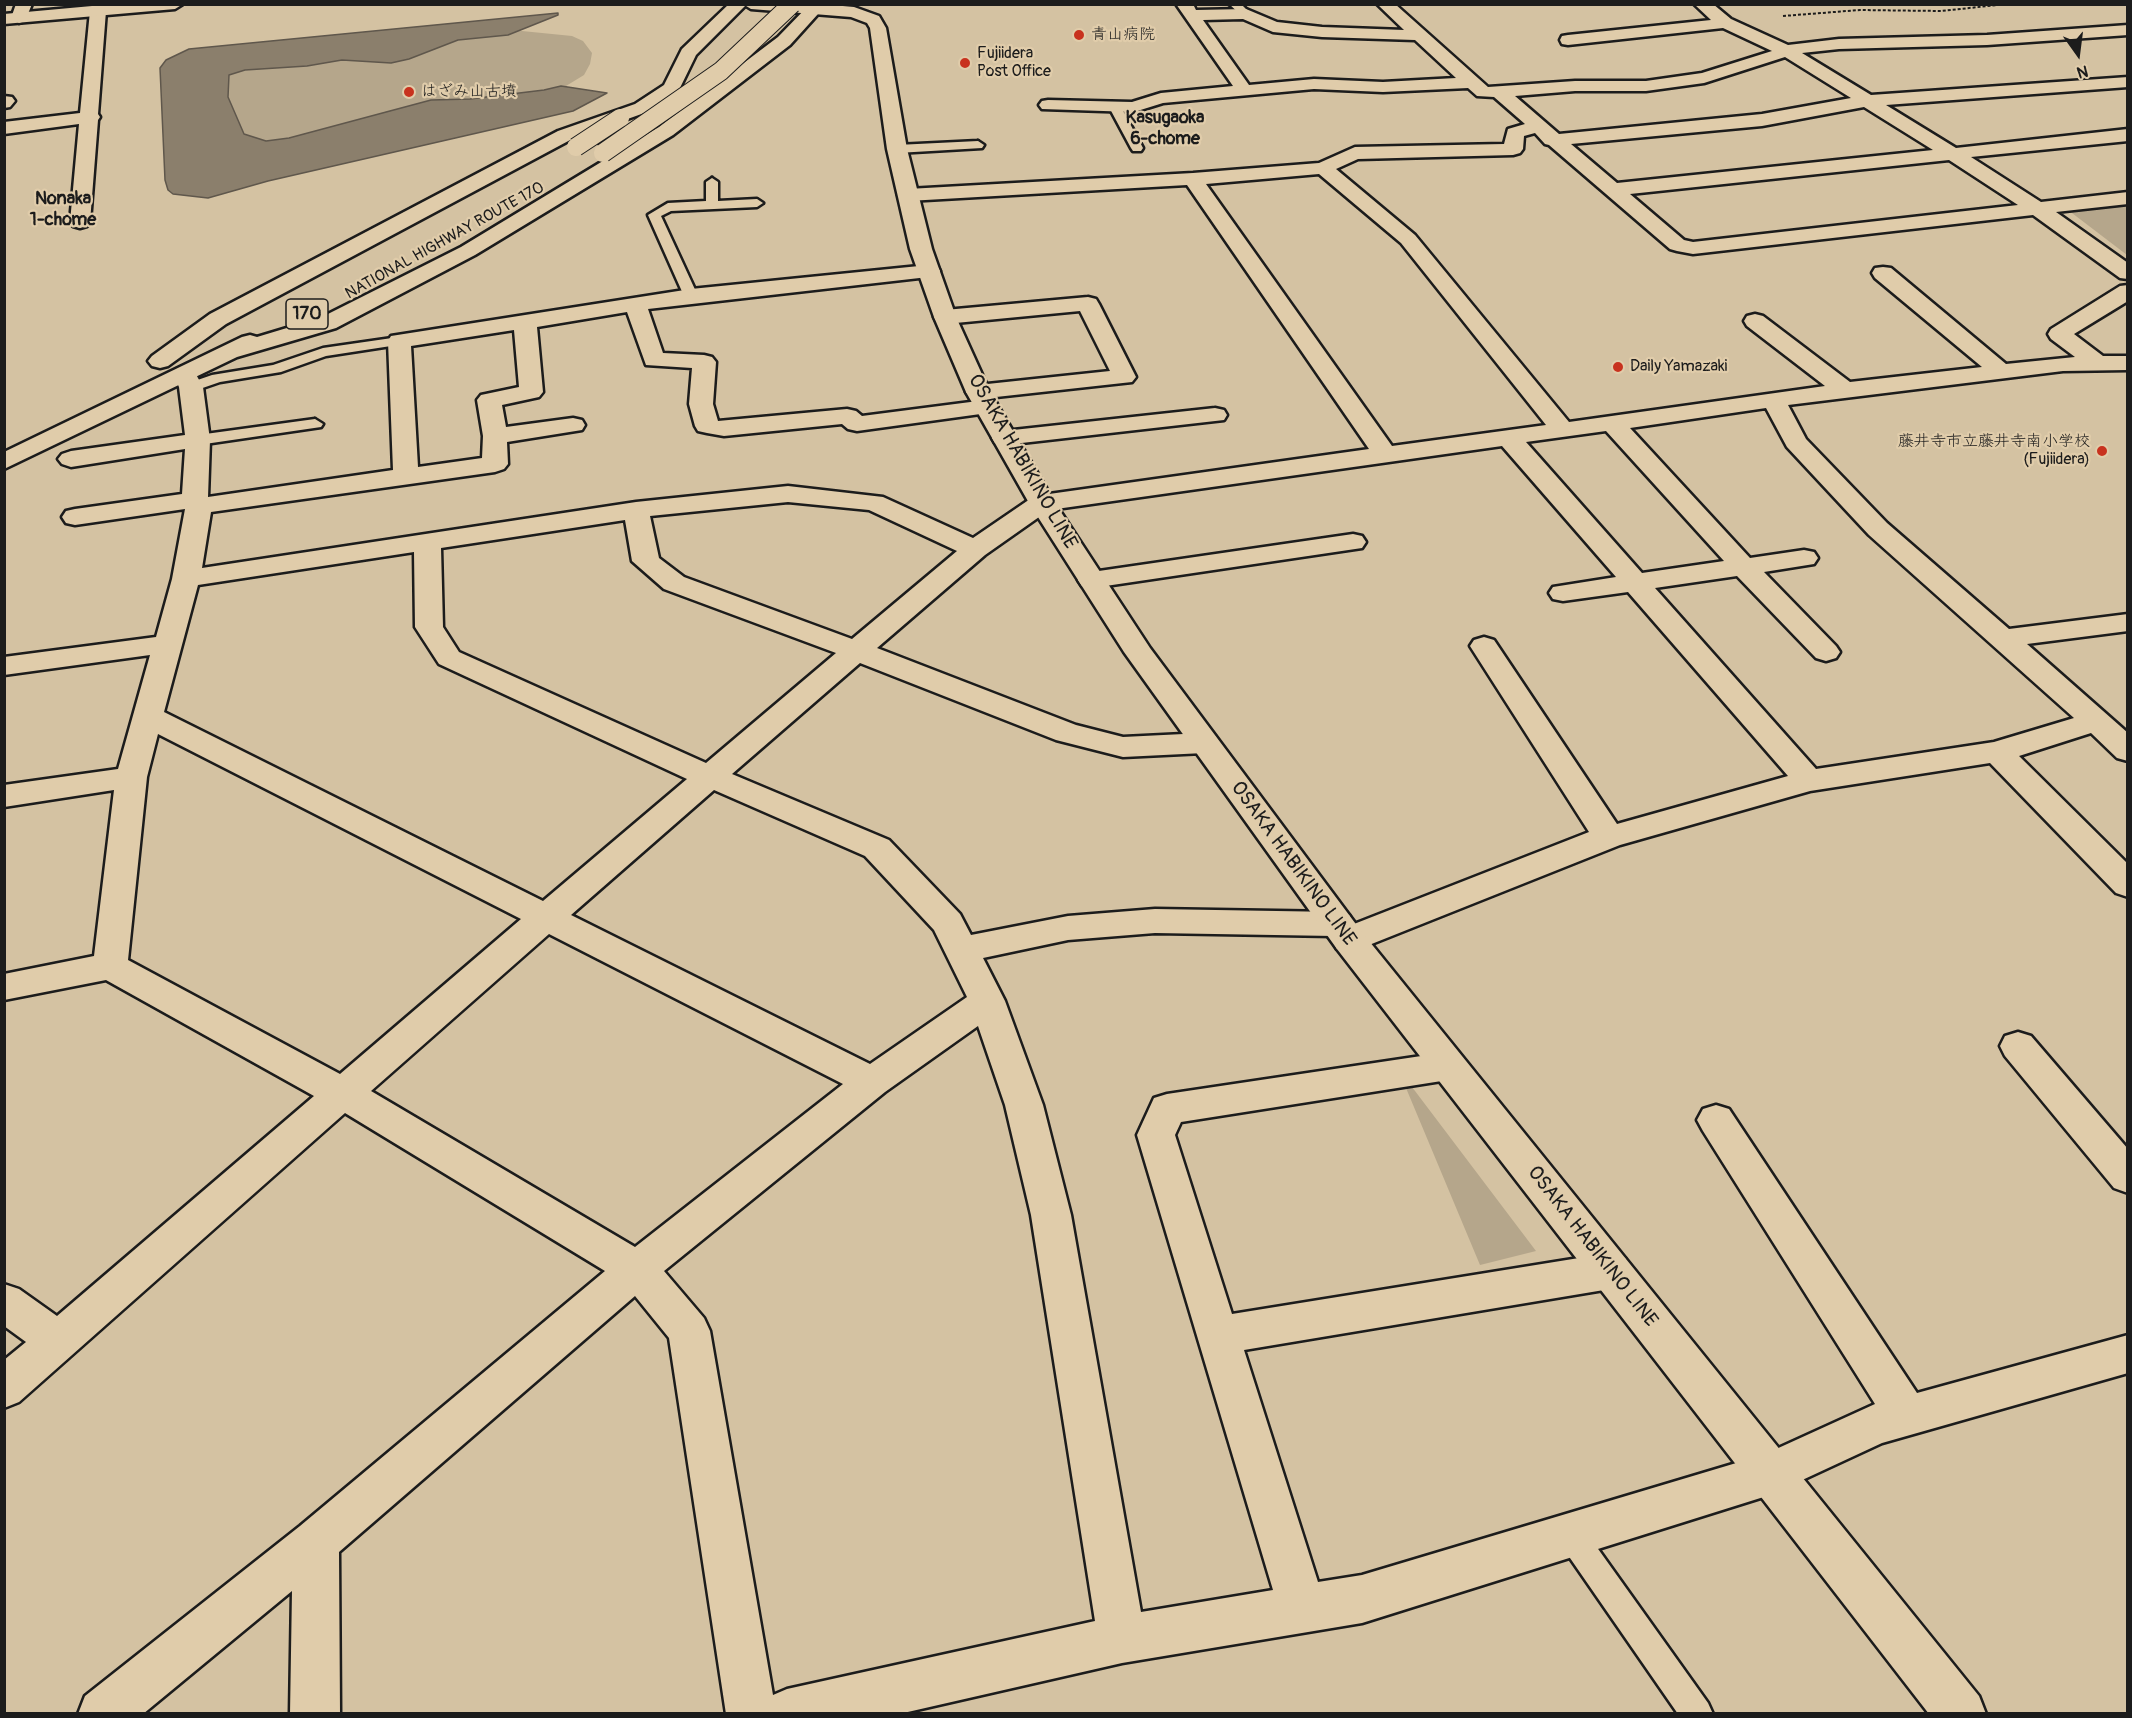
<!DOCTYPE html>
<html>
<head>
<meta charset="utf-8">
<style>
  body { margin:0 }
  #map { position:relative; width:2132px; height:1718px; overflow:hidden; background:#d4c2a2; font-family:Pangolin,sans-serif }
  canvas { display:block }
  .frame { position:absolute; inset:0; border:6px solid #1c1c1c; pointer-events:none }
  .north { position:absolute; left:2048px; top:24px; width:60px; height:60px; -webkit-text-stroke:4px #e0ccaa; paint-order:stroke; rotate:166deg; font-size:16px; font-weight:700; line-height:24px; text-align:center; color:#1c1c1c }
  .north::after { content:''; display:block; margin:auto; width:21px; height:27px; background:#1c1c1c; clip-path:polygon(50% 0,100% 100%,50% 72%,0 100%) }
</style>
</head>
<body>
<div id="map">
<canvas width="2132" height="1718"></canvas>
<div class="frame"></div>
<div class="north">N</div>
</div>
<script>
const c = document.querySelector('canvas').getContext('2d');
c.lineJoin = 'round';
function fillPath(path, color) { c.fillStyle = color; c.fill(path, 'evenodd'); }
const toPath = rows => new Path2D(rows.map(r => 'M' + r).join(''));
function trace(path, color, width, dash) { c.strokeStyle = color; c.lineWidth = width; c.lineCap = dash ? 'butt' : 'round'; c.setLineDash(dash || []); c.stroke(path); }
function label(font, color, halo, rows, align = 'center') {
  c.font = font + ' Pangolin,"Klee One",sans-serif'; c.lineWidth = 4.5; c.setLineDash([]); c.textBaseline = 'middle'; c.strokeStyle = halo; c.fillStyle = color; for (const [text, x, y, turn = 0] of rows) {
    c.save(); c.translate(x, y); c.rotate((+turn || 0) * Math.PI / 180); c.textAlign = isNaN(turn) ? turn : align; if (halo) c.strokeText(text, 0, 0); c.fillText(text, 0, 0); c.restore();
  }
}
const green = toPath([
  [522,31,572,36,583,41,592,53,590,64,584,75,566,86,259,146,241,132,222,85,226,74,265,63,489,32],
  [2127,203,2127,255,2068,210],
  [1412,1087,1536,1251,1480,1265,1406,1088]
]);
const water = toPath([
  [558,13,558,15,508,35,458,40,409,59,391,63,342,60,307,66,245,70,229,75,228,97,244,134,266,141,289,138,431,100,470,99,544,90,561,86,607,93,573,111,268,181,208,198,173,194,168,190,165,180,160,68,166,60,189,49,558,13]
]);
const path = toPath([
  [1783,16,1860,10,1941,11,2007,4]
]);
const service = toPath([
  [1229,4,1241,4,1251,14,1242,16,1229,4],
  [1115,104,1121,107,1143,148,1141,151,1133,151,1131,148,1109,107,1115,104],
  [978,141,984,145,982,148,897,153,891,149,897,145,978,141],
  [712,178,718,182,718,201,757,199,763,203,757,207,671,211,661,216,698,296,691,300,684,296,648,215,668,203,706,201,706,182,712,178],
  [399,337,406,341,404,344,326,356,281,372,220,382,191,392,183,387,186,384,212,375,273,365,323,348,399,337],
  [315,419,323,424,321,427,198,445,190,440,198,435,315,419],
  [1571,1521,1581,1525,1708,1703,1713,1714,1678,1714,1561,1545,1556,1535,1561,1525,1571,1521]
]);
const minor = toPath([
  [16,4,32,4,25,21,19,23,11,18,16,4],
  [1176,4,1193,4,1196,10,1246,9,1277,22,1322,27,1404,30,1377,4,1395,4,1488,87,1575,81,1646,81,1702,73,1772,51,1723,28,1568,45,1562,44,1560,40,1562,36,1568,35,1711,20,1694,4,1713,4,1731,19,1788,45,1839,39,1987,35,2128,25,2128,35,1987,45,1839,49,1802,53,1871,95,2128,77,2128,87,1886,105,1956,148,2128,129,2128,141,1971,157,2041,202,2128,192,2128,204,2056,212,2128,263,2128,279,2120,278,2033,215,1693,254,1677,251,1670,249,1549,145,1545,144,1535,133,1524,136,1523,149,1520,153,1513,155,1358,159,1336,169,1415,235,1569,422,1825,386,1747,326,1744,321,1747,316,1755,314,1763,316,1850,382,1982,367,1875,278,1872,273,1875,268,1883,267,1891,268,2006,364,2075,357,2051,339,2048,334,2051,329,2120,286,2128,285,2128,301,2074,334,2103,356,2128,356,2128,370,2063,371,1788,405,1806,439,1887,523,2009,629,2128,614,2128,631,2027,644,2128,733,2128,761,2117,758,2091,733,2019,756,2128,864,2128,897,2116,893,1990,763,1810,791,1620,845,1349,953,1337,949,1332,940,1334,936,1155,933,1068,940,983,958,1005,1001,1043,1105,1071,1215,1141,1612,1273,1590,1137,1135,1154,1098,1167,1094,1448,1052,1461,1056,1467,1066,1461,1076,1448,1080,1181,1122,1175,1135,1232,1314,1610,1253,1625,1258,1631,1271,1625,1284,1610,1289,1244,1350,1318,1582,1362,1575,1763,1455,1875,1404,1703,1131,1697,1120,1703,1109,1716,1105,1729,1109,1917,1393,2128,1335,2128,1373,1882,1443,1770,1495,1362,1623,1122,1663,899,1714,726,1714,669,1338,635,1296,339,1552,340,1714,290,1714,292,1591,143,1714,78,1714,85,1696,300,1526,605,1271,345,1113,19,1402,4,1408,4,1360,26,1342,4,1326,4,1284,19,1289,57,1316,314,1096,106,980,4,1000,4,974,94,956,114,790,4,807,4,785,118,769,150,655,4,675,4,657,156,637,172,579,185,509,75,525,66,523,62,517,66,511,75,509,182,494,185,449,71,467,62,464,58,459,62,454,71,451,185,435,179,387,173,374,177,369,185,367,193,369,203,387,210,440,208,497,393,470,388,341,391,336,691,289,929,265,937,266,940,271,937,276,648,309,663,353,704,355,712,357,716,362,713,404,718,421,847,409,856,411,862,416,986,400,995,402,998,407,995,412,857,431,848,429,842,424,724,436,707,433,698,431,695,426,689,404,692,368,646,365,627,312,537,327,543,392,539,397,502,405,506,427,573,418,582,420,585,425,582,430,507,442,508,464,504,469,495,472,211,512,202,568,636,502,788,486,883,497,973,538,1033,497,1042,495,1369,449,1187,185,908,201,901,199,898,195,901,191,908,189,1193,173,1319,163,1355,147,1504,144,1508,129,1525,124,1494,97,1477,96,1468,88,1383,92,1314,89,1163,103,1134,112,1042,109,1039,105,1042,101,1048,100,1132,102,1161,93,1233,86,1176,4],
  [1243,19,1273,32,1322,37,1415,40,1456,78,1383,82,1314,79,1249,85,1203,20,1243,19],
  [1785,57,1851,98,1762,114,1559,134,1515,96,1575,91,1646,91,1704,83,1785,57],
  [1864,107,1933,150,1617,183,1571,144,1762,126,1864,107],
  [1949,160,2018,205,1693,242,1684,240,1630,194,1949,160],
  [1319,174,1401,243,1546,425,1392,446,1206,184,1319,174],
  [514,330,519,387,481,395,477,400,483,436,482,458,418,467,411,346,514,330],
  [1766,408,1787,447,1869,535,2074,718,1994,742,1816,769,1655,588,1737,576,1816,658,1826,661,1836,658,1840,652,1836,646,1764,572,1814,564,1818,558,1814,552,1804,550,1750,558,1630,428,1766,408],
  [1606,431,1724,561,1642,573,1526,442,1606,431],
  [1502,446,1616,577,1553,587,1549,593,1553,599,1563,601,1628,592,1788,776,1617,824,1494,640,1484,637,1474,640,1470,646,1589,832,1354,924,1349,915,1337,912,1155,909,1068,916,971,935,960,914,889,840,732,774,860,663,1056,740,1123,757,1204,753,1215,750,1219,743,1215,736,1204,733,1123,737,1076,725,877,648,985,555,1049,510,1502,446],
  [788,502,869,510,957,551,852,639,684,577,659,558,650,516,788,502],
  [625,520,632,561,664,589,836,653,706,763,459,652,443,627,441,548,625,520],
  [414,552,415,627,439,664,687,779,543,901,164,712,198,585,414,552],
  [158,734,521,919,340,1074,128,960,147,777,158,734],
  [714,790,865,856,934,930,967,997,870,1064,571,915,714,790],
  [549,934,843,1084,635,1247,371,1091,549,934],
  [978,1026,1005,1105,1031,1215,1095,1621,787,1689,773,1695,710,1331,704,1318,664,1271,885,1092,978,1026],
  [98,6,106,11,98,114,100,117,98,120,90,222,87,226,80,228,73,226,70,222,79,124,4,134,4,122,80,113,90,11,98,6],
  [4,96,12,97,15,101,10,107,4,108,4,96],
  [1088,297,1096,299,1099,304,1136,377,1132,382,978,399,970,397,966,392,970,387,978,385,1110,371,1080,311,945,324,937,322,934,317,937,312,945,310,1088,297],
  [1215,408,1224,410,1227,415,1224,420,1004,445,995,443,992,438,995,433,1004,431,1215,408],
  [1353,534,1362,536,1366,542,1362,548,1092,588,1082,586,1078,580,1082,574,1092,572,1353,534],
  [2018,1032,2031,1036,2128,1149,2128,1193,2114,1188,2005,1056,2000,1046,2005,1036,2018,1032]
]);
const secondary = toPath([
  [743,4,820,4,854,7,879,16,886,28,907,149,932,249,956,317,990,392,1055,503,1150,648,1361,931,1979,1696,1986,1714,1929,1714,1337,949,1124,652,1029,503,966,392,934,317,910,249,887,149,870,28,867,23,851,17,751,9,743,4]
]);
const primary = toPath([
  [114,4,183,4,175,9,4,24,4,14,114,4]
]);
const trunk = toPath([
  [729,4,747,4,696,55,678,92,647,112,572,139,226,324,168,366,160,368,152,366,148,361,152,356,210,314,558,131,635,104,664,85,682,49,729,4],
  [810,4,827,4,790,45,673,135,475,255,336,328,237,357,4,469,4,452,242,337,250,335,257,337,320,318,461,247,659,127,778,37,810,4]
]);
const trunkBridge = toPath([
  [576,147,620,118],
  [603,153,721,71,792,4]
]);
const markers = [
  [1079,35,6,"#c8321e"],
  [965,63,6,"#c8321e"],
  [409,92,6,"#c8321e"],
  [1618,367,6,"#c8321e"],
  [2102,451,6,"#c8321e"]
];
const farPoinames = [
  ["青山病院",1091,35],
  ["Fujiidera",977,54],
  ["Post Office",977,72],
  ["はざみ山古墳",421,92],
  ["Daily Yamazaki",1630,367],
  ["藤井寺市立藤井寺南小学校",2090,442,"right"],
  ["(Fujiidera)",2090,460,"right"]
];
const farStreetnames = [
  ["NATIONAL HIGHWAY ROUTE 170",445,241,-29]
];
const farNeighbourhoodnames = [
  ["Kasugaoka",1165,118],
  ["6-chome",1165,139],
  ["Nonaka",63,199],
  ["1-chome",63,220]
];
const shields = [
  [307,314,42]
];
const shieldNames = [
  ["170",307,314]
];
const streetNames = [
  ["OSAKA HABIKINO LINE",1022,462,60],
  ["OSAKA HABIKINO LINE",1293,864,54],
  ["OSAKA HABIKINO LINE",1592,1247,52]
];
fillPath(green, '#b5a68b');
fillPath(water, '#8b7f6c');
trace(water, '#5f574c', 1.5);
trace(service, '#1c1c1c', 5);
trace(minor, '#1c1c1c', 5);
trace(secondary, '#1c1c1c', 5);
trace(primary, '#1c1c1c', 5);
trace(trunk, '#1c1c1c', 5);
trace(path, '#1c1c1c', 2, [3, 2]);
fillPath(service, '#e0ccaa');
fillPath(minor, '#e0ccaa');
fillPath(secondary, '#e0ccaa');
fillPath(primary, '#e0ccaa');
fillPath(trunk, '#e0ccaa');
trace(trunkBridge, '#1c1c1c', 20, []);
trace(trunkBridge, '#e0ccaa', 18);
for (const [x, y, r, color] of markers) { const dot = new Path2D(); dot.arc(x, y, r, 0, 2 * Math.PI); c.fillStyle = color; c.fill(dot); trace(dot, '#e0ccaa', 2); }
label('16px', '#1c1c1c', '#e0ccaa', farPoinames, 'left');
label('16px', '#1c1c1c', '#e0ccaa', farStreetnames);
label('bold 18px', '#1c1c1c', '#e0ccaa', farNeighbourhoodnames);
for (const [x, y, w] of shields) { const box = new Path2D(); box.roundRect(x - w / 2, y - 15, w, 30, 4.5); c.fillStyle = '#e0ccaa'; c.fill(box); trace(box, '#1c1c1c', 1.5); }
label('bold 18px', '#1c1c1c', null, shieldNames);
label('20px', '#1c1c1c', '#e0ccaa', streetNames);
</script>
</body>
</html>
